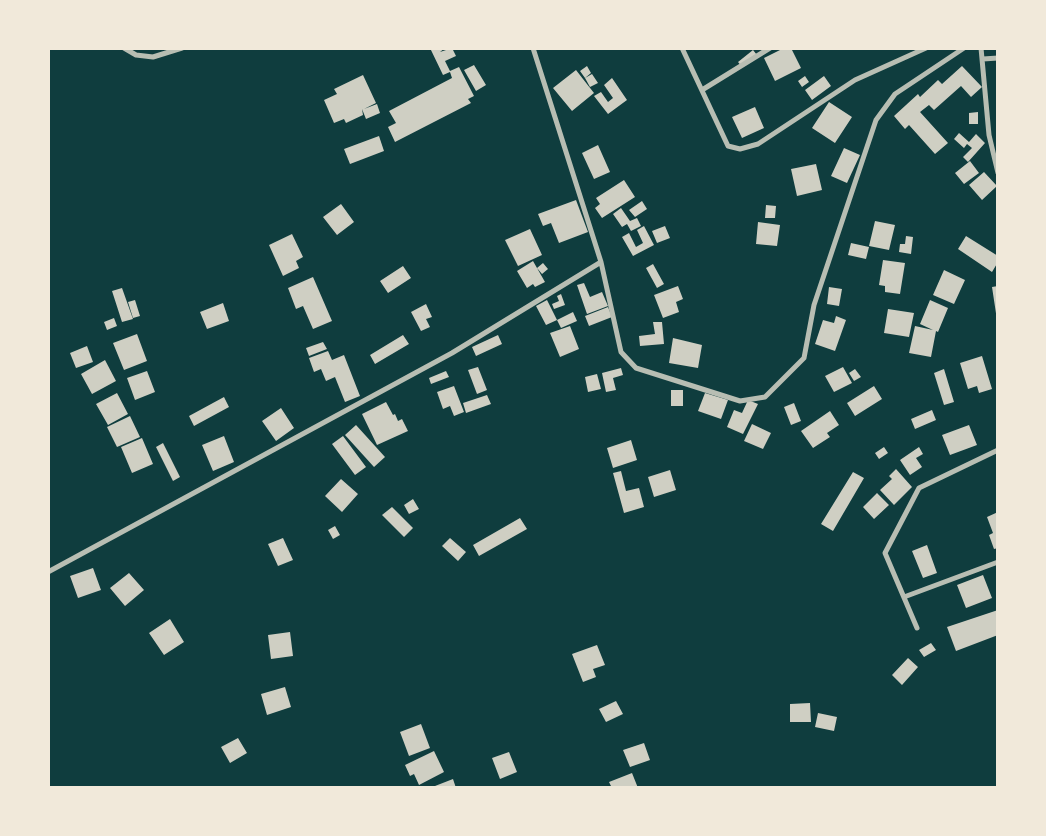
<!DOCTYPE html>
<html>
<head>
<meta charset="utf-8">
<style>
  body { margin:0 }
  #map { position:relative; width:1046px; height:836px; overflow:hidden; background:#0f3d3e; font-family:"Exo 2",sans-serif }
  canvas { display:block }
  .frame { position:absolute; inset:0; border:50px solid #f1e9da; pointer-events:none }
</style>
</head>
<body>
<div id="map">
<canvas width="1046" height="836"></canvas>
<div class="frame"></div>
</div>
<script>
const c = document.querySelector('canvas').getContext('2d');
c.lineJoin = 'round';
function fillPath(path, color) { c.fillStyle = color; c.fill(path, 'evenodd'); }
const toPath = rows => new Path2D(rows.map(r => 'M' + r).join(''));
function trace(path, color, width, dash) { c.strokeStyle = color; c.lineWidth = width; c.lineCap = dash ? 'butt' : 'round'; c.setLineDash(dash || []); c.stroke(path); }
const building = toPath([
  [430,48,445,48,440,52,452,48,456,56,445,61,450,71,459,67,474,96,468,99,471,103,395,142,388,127,396,123,389,111,452,78,450,72,443,75],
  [784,48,791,48,801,68,775,81,764,58],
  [753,50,757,55,742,67,738,62],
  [474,65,486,85,476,91,464,70],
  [587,66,591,73,585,78,580,71],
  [962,66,982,87,971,97,961,86,934,110,929,105,920,112,948,143,935,154,909,125,905,129,894,116,918,94,920,97,938,80,942,84],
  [576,70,583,79,581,81,583,79,594,93,572,111,553,88],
  [592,74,598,83,590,87,585,78],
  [363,75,376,103,364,109,377,104,380,113,366,119,362,109,363,115,346,123,344,119,334,123,324,100,337,94,334,89],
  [805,76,809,82,802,87,798,81],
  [824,76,831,86,812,100,805,90],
  [612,78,627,100,608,114,594,96,601,92,608,102,613,98,604,85],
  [829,102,852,117,835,143,812,128],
  [755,107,764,128,742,138,732,117],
  [978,112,978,124,969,124,969,113],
  [959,133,969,142,976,134,985,143,968,162,963,157,972,148,967,144,964,148,954,139],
  [379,136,384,151,350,164,344,149],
  [598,145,610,172,594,179,582,153],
  [844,148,860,155,847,183,831,176],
  [970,161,979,173,964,184,955,173],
  [816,164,822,190,797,196,791,169],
  [984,172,997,186,982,200,969,185],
  [624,180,635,197,602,218,595,208,600,204,596,198],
  [576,200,588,232,559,243,551,223,543,226,538,214],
  [642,201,647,209,635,217,629,210],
  [341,204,354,222,337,235,323,217],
  [766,205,776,206,775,218,765,218],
  [621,208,630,221,637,218,641,226,631,231,627,224,622,227,613,214],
  [875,221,895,225,889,250,869,246],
  [758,222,780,225,777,246,756,244],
  [644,226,654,245,633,256,622,237,629,233,636,247,643,243,637,230],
  [665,226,670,238,657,243,652,231],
  [530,229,542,255,518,266,505,240],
  [292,234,303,257,296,261,299,268,283,276,269,245],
  [906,236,913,237,911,254,899,252,900,244,905,244],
  [966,236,998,256,998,262,992,272,958,249],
  [851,243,869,247,866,259,848,255],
  [883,260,905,263,900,294,885,292,885,286,879,285],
  [533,261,545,282,535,287,533,284,527,288,517,271],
  [543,263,548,269,542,274,537,268],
  [653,264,664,284,657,288,646,268],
  [403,266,411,278,388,293,380,281],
  [944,270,965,280,954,304,933,295],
  [313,277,332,321,313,329,303,306,296,309,288,288],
  [584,283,590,297,602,292,608,306,587,314,577,285],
  [678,286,683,299,676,302,679,312,663,318,654,295],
  [998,286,998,320,997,320,992,287],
  [829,287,842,289,839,306,827,304],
  [122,288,133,319,122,322,112,291],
  [561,294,565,305,554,309,552,304,559,301,557,296],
  [135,300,140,316,133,318,128,302],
  [547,300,557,320,573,312,577,321,561,328,557,320,546,325,536,306],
  [930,300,948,308,938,332,936,331,931,357,909,353,915,326,933,330,920,324],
  [223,303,229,321,207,329,200,312],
  [426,304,432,317,426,319,430,327,421,331,411,312],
  [608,307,612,317,589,326,585,316],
  [888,309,914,313,909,337,884,333],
  [836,316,846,320,835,351,815,344,823,320,834,323],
  [114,318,117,326,107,330,104,322],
  [653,322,662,322,664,344,640,346,639,336,655,334],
  [570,326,579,349,560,357,550,333],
  [137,334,147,361,124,370,113,343],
  [403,335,409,344,375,364,370,355],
  [498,335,502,344,476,356,472,347],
  [673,338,702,345,698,368,669,363],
  [323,342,327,349,309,356,306,348],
  [87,346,93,362,76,368,70,353],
  [328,351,332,360,344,355,360,396,345,402,335,377,326,381,321,369,314,372,309,358],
  [982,356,992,389,979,393,977,386,968,389,960,363],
  [105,360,116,381,92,394,81,374],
  [478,367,487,390,477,394,468,370],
  [843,367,852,383,834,392,825,376],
  [621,368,623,375,613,378,616,390,606,392,602,373],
  [855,369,861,377,854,381,849,373],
  [944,369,954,402,944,405,934,373],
  [147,371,155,392,135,400,127,378],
  [446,371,449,377,431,384,429,378],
  [597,374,601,389,588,392,585,377],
  [454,386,464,412,454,416,450,406,443,409,437,392],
  [874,386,882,399,855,416,847,403],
  [671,390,683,390,683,406,671,406],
  [117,393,128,414,108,425,96,404],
  [705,393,728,400,721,419,698,411],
  [487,395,491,404,466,413,463,403],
  [224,397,229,407,194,426,189,416],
  [748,400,758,404,743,434,727,427,734,410,742,413],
  [386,402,393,415,395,414,398,421,402,419,408,431,377,445,362,414],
  [794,403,801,421,791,425,784,407],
  [281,408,294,428,276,441,262,421],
  [932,410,936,420,915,429,911,419],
  [830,411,839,425,827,433,830,437,813,448,801,431],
  [130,416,140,437,117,447,107,427],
  [752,424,771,433,763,449,744,441],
  [356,425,385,457,374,467,345,435],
  [969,425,977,445,950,455,942,435],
  [224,436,234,462,213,471,202,445],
  [343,436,366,467,355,475,332,444],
  [142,438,153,464,132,473,121,447],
  [631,440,637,460,613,468,607,448],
  [163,443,180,477,173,481,156,447],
  [884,447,888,453,879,459,875,453],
  [919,447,923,454,916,458,922,467,910,475,900,460],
  [896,469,912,487,894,505,880,490,892,479,889,476],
  [670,470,676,490,654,497,648,477],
  [621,471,626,491,639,488,644,507,624,513,613,473],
  [853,472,864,478,833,531,821,524],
  [341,479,358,494,342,512,325,496],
  [877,493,889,505,874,519,863,507],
  [413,499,419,509,409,514,404,505],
  [392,507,413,528,404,537,382,515],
  [998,512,998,548,994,549,989,535,993,533,987,517],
  [520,518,527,529,479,556,473,545],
  [335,526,340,535,333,539,328,530],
  [283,538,293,560,278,566,268,544],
  [450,538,466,552,458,561,442,546],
  [927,545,937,573,923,578,912,551],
  [93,568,101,590,78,598,70,576],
  [129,573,144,590,125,606,110,588],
  [983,575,992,598,966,608,957,585],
  [998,610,998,635,956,651,947,627],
  [170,619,184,642,164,655,149,633],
  [290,632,293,656,271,659,268,635],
  [931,643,936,650,924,657,919,650],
  [597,645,605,665,593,669,596,677,583,682,572,654],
  [908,658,918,667,902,685,892,675],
  [285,687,291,707,267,715,261,694],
  [616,701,623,714,606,722,599,709],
  [810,703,811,722,790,722,790,704],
  [818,713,837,717,834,731,815,727],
  [421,724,430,748,409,756,400,732],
  [238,738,247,753,230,763,221,747],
  [644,743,650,760,630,767,623,750],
  [434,751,444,772,419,785,414,774,410,776,405,765],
  [509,752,517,772,500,779,492,758],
  [632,773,638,788,612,788,609,782],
  [453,779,456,788,436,788,435,786]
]);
const minor = toPath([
  [124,48,136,55,153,57,182,48],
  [682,48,728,146,740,149,758,144,855,80,926,48],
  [981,48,989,135,998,173],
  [983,59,998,58],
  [702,90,770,48],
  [601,262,621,352,636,368,740,401,765,397,804,358,814,305,876,120,895,94,964,48],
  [48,572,452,353,601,262,533,48],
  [904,597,998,562],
  [917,628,885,553,919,488,998,450]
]);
fillPath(building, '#cfcfc3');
trace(minor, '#b8beb3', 5);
</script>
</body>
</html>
